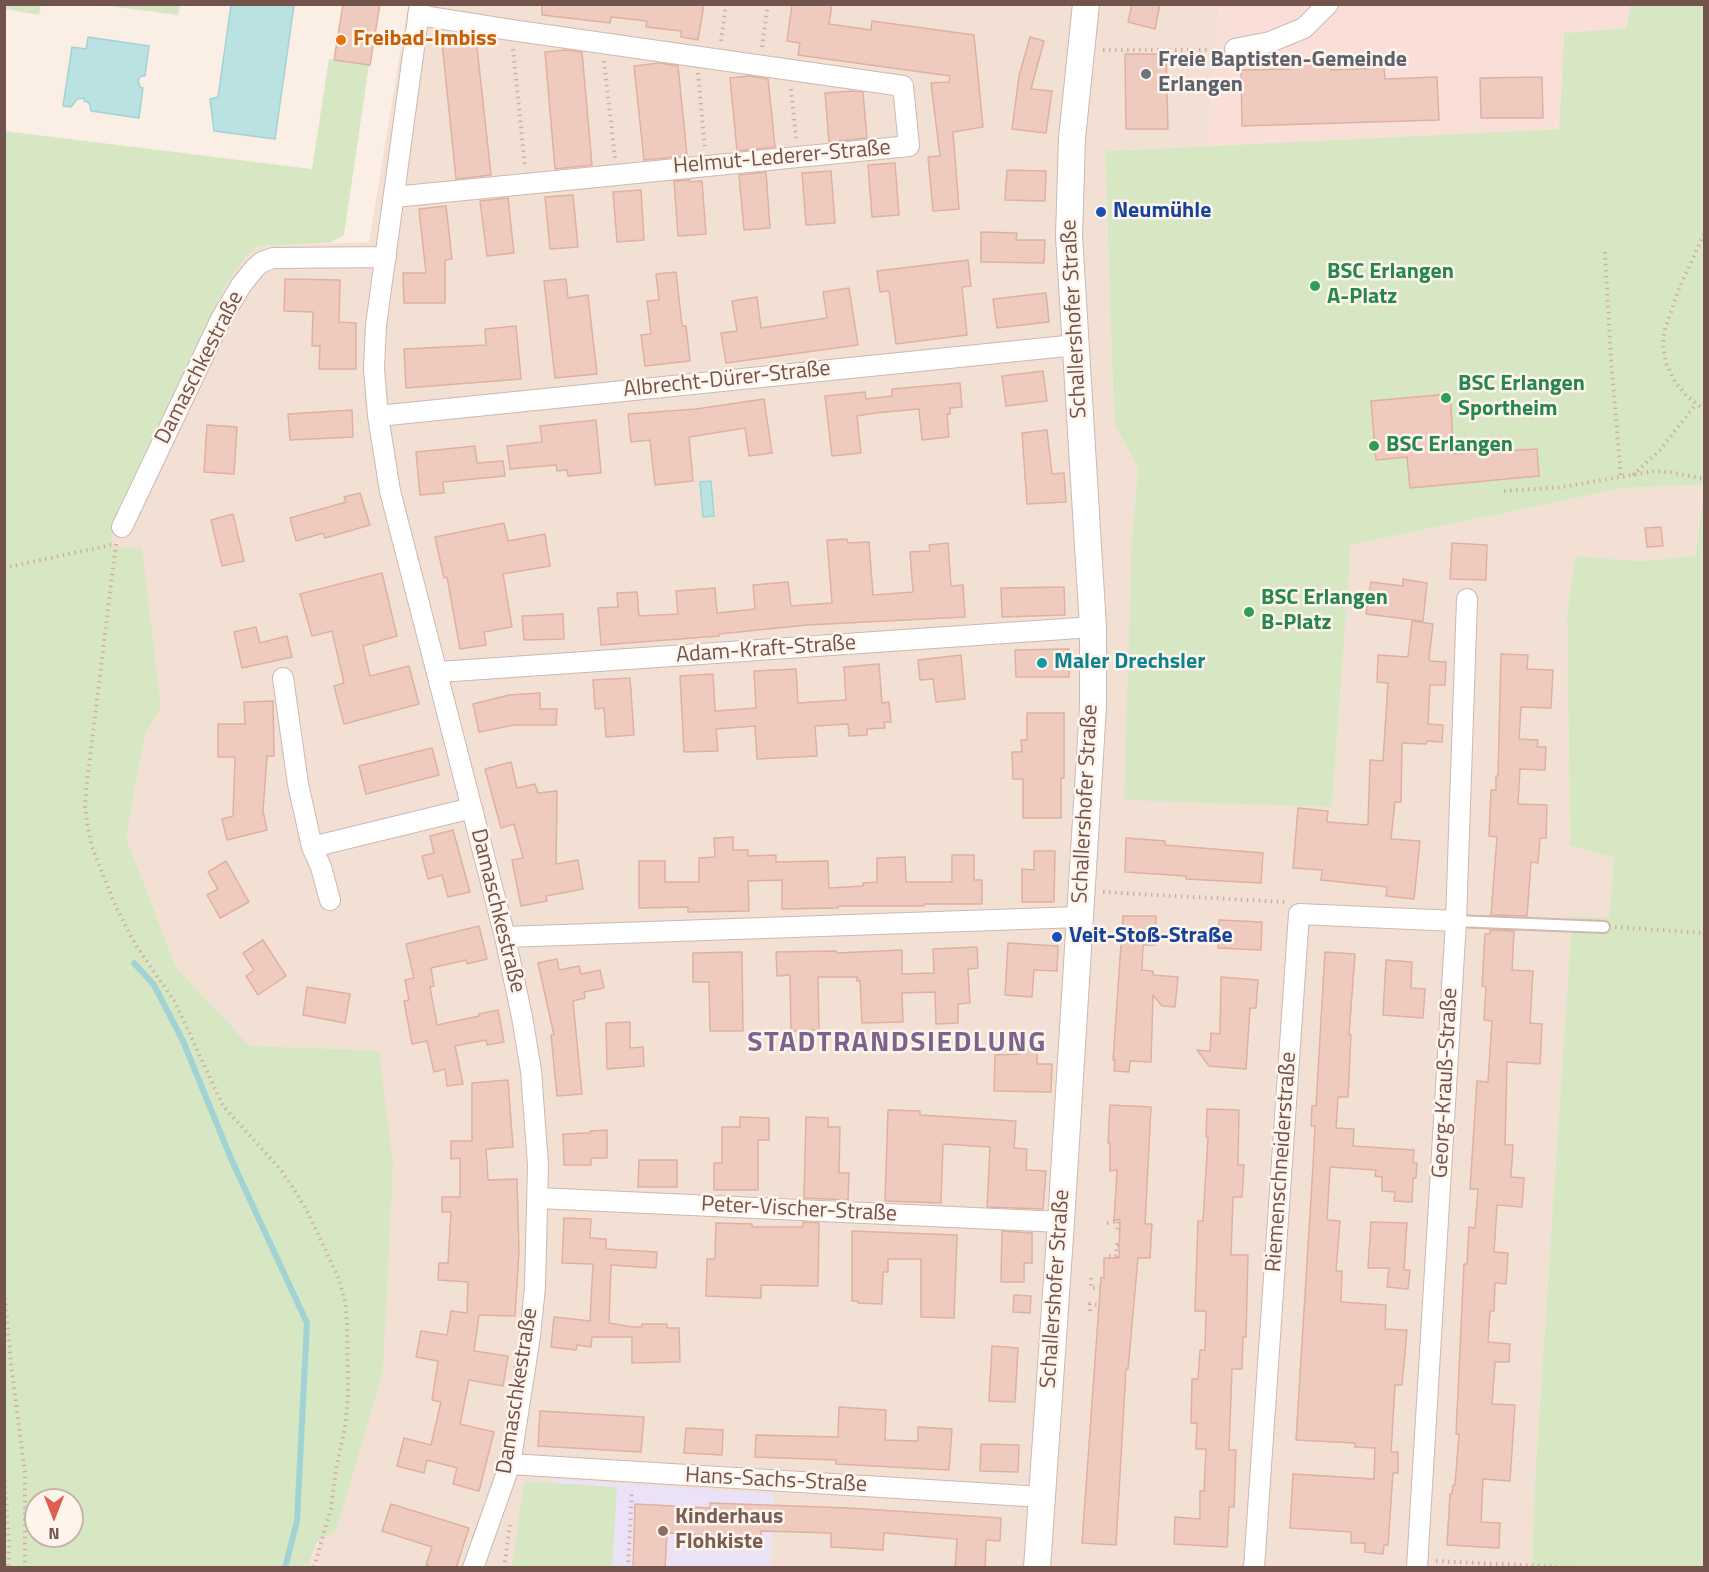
<!DOCTYPE html>
<html>
<head>
<meta charset="utf-8">
<style>
  body { margin:0 }
  #map { position:relative; width:1709px; height:1572px; overflow:hidden; background:#fbefe5; font-family:"Titillium Web",sans-serif }
  canvas { display:block }
  .frame { position:absolute; inset:0; border:6px solid #72544c; pointer-events:none }
  .north { position:absolute; left:24px; top:1488px; width:60px; height:60px; box-sizing:border-box; background:#fef4eb; border:2px solid #c6b4ab; border-radius:50%; rotate:180deg; font-size:16px; font-weight:700; line-height:24px; text-align:center; color:#72544c }
  .north::after { content:''; display:block; margin:auto; width:21px; height:27px; background:#dd5f51; clip-path:polygon(50% 0,100% 100%,50% 72%,0 100%) }
</style>
</head>
<body>
<div id="map">
<canvas width="1709" height="1572"></canvas>
<div class="frame"></div>
<div class="north">N</div>
</div>
<script>
const c = document.querySelector('canvas').getContext('2d');
c.lineJoin = 'round';
function fillPath(path, color) { c.fillStyle = color; c.fill(path, 'evenodd'); }
const toPath = rows => new Path2D(rows.map(r => 'M' + r).join(''));
function trace(path, color, width, dash) { c.strokeStyle = color; c.lineWidth = width; c.lineCap = dash ? 'butt' : 'round'; c.setLineDash(dash || []); c.stroke(path); }
function label(font, color, halo, rows, align = 'center') {
  c.font = font + ' "Titillium Web",sans-serif'; c.lineWidth = 5; c.setLineDash([]); c.textBaseline = 'middle'; c.strokeStyle = halo; c.fillStyle = color; for (const [text, x, y, turn = 0] of rows) {
    c.save(); c.translate(x, y); c.rotate((+turn || 0) * Math.PI / 180); c.textAlign = isNaN(turn) ? turn : align; if (halo) c.strokeText(text, 0, 0); c.fillText(text, 0, 0); c.restore();
  }
}
const residential = toPath([
  [1044,4,1220,5,1207,146,1105,151,1114,423,1138,469,1132,535,1332,807,1351,545,1624,488,1704,485,1695,556,1640,561,1575,556,1567,613,1570,846,1614,858,1609,919,1572,917,1535,1478,1532,1567,308,1567,366,1428,383,1372,379,1050,250,1046,176,967,126,837,145,735,161,708,112,547,112,535,119,507,226,285,246,256,260,246,369,242,408,5]
]);
const commercial = toPath([
  [1220,5,1630,5,1626,28,1564,33,1559,129,1207,146]
]);
const education = toPath([
  [555,1479,774,1494,770,1567,554,1568]
]);
const green = toPath([
  [5,4,41,4,41,5,39,15,5,9],
  [101,5,180,5,178,15],
  [1630,5,1704,5,1704,485,1624,488,1351,545,1332,807,1124,800,1132,535,1138,469,1114,423,1105,151,1559,129,1564,33,1626,28],
  [329,59,369,65,344,235,330,243,260,246,246,256,226,285,119,507,112,535,113,547,142,548,161,708,145,735,126,837,176,967,250,1046,379,1050,393,1163,383,1372,336,1531,317,1542,308,1567,5,1568,5,131,312,169],
  [36,1500,72,1500,72,1536,36,1536],
  [1704,488,1704,1567,1532,1568,1535,1478,1572,916,1609,918,1614,858,1570,846,1567,613,1575,556,1640,561,1695,556],
  [524,1481,617,1487,612,1567,512,1567]
]);
const water = toPath([
  [231,5,294,5,275,139,214,131,210,99,218,97,231,5],
  [88,37,149,46,145,76,141,76,138,80,140,87,143,88,139,118,91,111,90,105,88,102,84,101,84,98,77,99,71,107,63,106,72,47,86,49,88,37],
  [711,481,714,516,703,517,700,482,711,481]
]);
const stream = toPath([
  [134,963,154,985,183,1041,232,1161,307,1323,297,1521,285,1568]
]);
const building = toPath([
  [343,4,380,4,370,65,334,60,343,4],
  [542,4,704,4,698,40,681,37,681,31,646,27,647,21,611,17,610,23,542,15,542,4],
  [792,4,832,4,829,24,871,30,872,21,974,35,983,127,953,132,959,209,933,211,928,157,940,156,931,83,949,82,950,76,798,55,800,43,787,41,792,4],
  [1132,4,1160,4,1155,29,1128,22,1132,4],
  [1030,37,1044,41,1031,89,1052,91,1046,133,1012,129,1019,76,1030,37],
  [476,38,491,175,456,179,442,42,476,38],
  [566,50,582,52,592,165,555,169,545,52,566,50],
  [1125,54,1166,54,1168,129,1126,129,1125,54],
  [1331,59,1331,70,1384,68,1385,79,1437,77,1439,120,1242,126,1241,70,1292,69,1292,60,1331,59],
  [659,63,678,66,687,156,644,160,634,66,659,63],
  [749,76,768,79,775,147,737,151,730,78,749,76],
  [1542,77,1543,118,1481,118,1480,78,1542,77],
  [852,91,863,92,867,138,829,142,825,93,852,91],
  [895,163,899,215,872,217,868,165,895,163],
  [1007,170,1046,171,1045,201,1005,200,1007,170],
  [831,171,835,223,806,225,802,173,831,171],
  [766,172,770,228,744,230,739,175,766,172],
  [690,180,690,182,702,181,706,234,678,236,674,181,690,180],
  [641,190,644,240,617,242,613,192,641,190],
  [573,195,578,247,550,249,545,197,573,195],
  [508,198,514,253,487,256,480,201,508,198],
  [446,206,452,259,445,260,445,303,404,303,403,273,426,273,419,209,446,206],
  [981,232,1017,233,1016,240,1045,240,1044,263,981,262,981,232],
  [968,260,971,286,962,287,967,335,896,344,889,291,880,292,877,271,968,260],
  [676,272,682,326,686,326,690,361,645,366,641,335,651,334,647,301,659,300,656,274,676,272],
  [285,279,340,280,339,322,356,323,356,369,319,369,320,346,312,346,313,312,284,311,285,279],
  [566,279,568,298,588,295,597,374,555,378,544,281,566,279],
  [849,288,858,345,726,363,721,333,737,331,732,301,757,297,761,328,827,318,823,292,849,288],
  [1046,293,1049,322,997,328,993,299,1046,293],
  [516,326,521,379,406,388,404,349,486,345,485,329,516,326],
  [1043,371,1047,401,1006,406,1002,376,1043,371],
  [960,383,962,407,950,408,950,414,947,414,949,437,922,440,919,409,875,413,857,416,861,453,832,456,825,396,865,392,866,399,892,396,892,389,960,383],
  [1450,394,1454,454,1537,449,1539,476,1410,488,1407,457,1376,460,1371,401,1450,394],
  [764,399,772,453,749,456,745,428,689,437,693,481,655,485,650,440,631,442,628,414,696,409,764,399],
  [352,410,353,437,290,440,288,414,352,410],
  [596,420,601,473,568,476,567,470,557,471,556,465,510,469,507,446,542,442,540,426,596,420],
  [207,425,237,427,234,474,204,472,207,425],
  [1047,430,1052,474,1064,473,1066,502,1027,504,1022,433,1047,430],
  [475,446,477,463,503,461,505,476,443,482,444,493,420,495,416,452,475,446],
  [360,493,370,525,325,538,323,533,296,541,290,518,346,502,344,497,360,493],
  [233,514,244,561,222,566,211,520,233,514],
  [504,523,508,541,545,534,550,566,503,574,512,627,484,632,486,645,460,649,447,577,444,578,435,537,504,523],
  [1661,527,1663,546,1647,547,1645,528,1661,527],
  [847,539,848,543,869,542,873,595,913,592,910,552,930,551,929,545,948,543,951,586,963,585,965,617,807,625,719,634,719,636,601,645,598,608,618,607,617,593,637,592,639,616,678,614,676,591,715,588,717,613,755,609,753,585,788,582,791,606,832,603,827,540,847,539],
  [1452,543,1487,545,1486,580,1450,579,1452,543],
  [382,573,397,636,363,646,370,676,409,666,419,704,344,724,334,686,344,683,332,631,312,636,300,594,382,573],
  [1403,579,1427,583,1423,621,1366,614,1371,582,1403,586,1403,579],
  [1064,587,1065,615,1002,617,1001,588,1064,587],
  [563,614,564,639,524,640,522,616,563,614],
  [1412,621,1433,624,1429,658,1430,661,1446,662,1445,685,1430,685,1428,724,1443,725,1442,742,1427,741,1426,744,1402,743,1401,802,1395,802,1391,839,1420,841,1414,899,1386,896,1387,887,1321,880,1322,870,1293,868,1298,808,1328,811,1327,822,1368,825,1370,760,1383,761,1388,683,1377,682,1378,655,1408,657,1412,621],
  [256,627,260,643,287,636,292,657,242,668,234,632,256,627],
  [1069,649,1069,677,1016,677,1015,650,1069,649],
  [1501,654,1528,655,1527,669,1553,670,1551,708,1521,707,1519,739,1538,740,1537,747,1546,747,1545,770,1520,769,1518,804,1547,805,1546,838,1540,838,1538,863,1531,862,1527,916,1491,915,1497,837,1489,836,1491,790,1496,790,1496,776,1498,776,1501,654],
  [961,655,965,699,936,702,933,679,920,680,918,660,961,655],
  [879,664,882,703,889,702,891,722,884,722,885,728,867,729,867,735,849,736,848,724,815,726,817,756,757,759,755,726,716,729,718,751,684,752,680,676,713,674,715,711,756,708,754,671,796,669,798,703,846,700,844,667,879,664],
  [630,678,634,735,606,737,604,708,595,709,593,680,630,678],
  [540,693,540,709,557,709,556,725,514,725,479,732,473,704,509,695,540,693],
  [273,701,274,756,267,756,263,811,267,830,227,840,222,819,233,816,235,757,218,757,218,724,245,724,244,702,273,701],
  [1027,713,1064,713,1064,778,1061,778,1061,818,1023,818,1023,779,1013,779,1012,752,1022,752,1021,740,1027,740,1027,713],
  [432,748,439,775,366,794,359,766,432,748],
  [511,762,517,788,535,784,538,793,557,791,556,864,578,860,583,889,546,896,547,901,521,906,512,860,523,858,514,824,501,828,485,769,511,762],
  [453,830,470,892,448,897,442,875,428,879,422,856,434,853,430,836,453,830],
  [733,837,733,850,748,850,748,856,776,855,776,862,828,861,829,888,863,886,863,883,877,882,877,858,905,857,906,882,952,882,952,855,974,855,974,880,982,880,982,904,924,904,924,906,838,906,838,908,782,909,782,880,748,881,749,911,688,912,688,907,639,908,639,861,665,861,665,882,699,882,699,858,715,857,714,838,733,837],
  [1126,838,1165,841,1165,845,1263,853,1261,883,1186,879,1186,876,1125,872,1126,838],
  [1034,851,1055,851,1054,902,1022,902,1022,869,1034,870,1034,851],
  [226,861,249,902,220,918,207,895,218,889,208,872,226,861],
  [1123,916,1156,916,1155,945,1143,945,1142,970,1153,971,1153,975,1178,977,1175,1007,1162,1006,1153,995,1151,1062,1130,1061,1129,1072,1114,1071,1115,1060,1113,1060,1123,916],
  [1219,920,1262,922,1261,950,1218,948,1219,920],
  [479,926,487,959,467,964,466,960,431,968,434,986,430,987,437,1025,479,1016,479,1014,498,1010,504,1042,487,1045,486,1040,455,1046,463,1084,447,1086,445,1069,434,1072,427,1041,412,1044,404,1001,409,1000,405,980,414,978,406,944,479,926],
  [1490,930,1514,931,1512,970,1533,971,1530,1023,1542,1024,1540,1064,1507,1062,1505,1145,1513,1145,1511,1177,1524,1178,1522,1207,1497,1205,1494,1252,1508,1253,1506,1284,1495,1283,1494,1311,1490,1311,1488,1342,1510,1344,1509,1362,1495,1362,1492,1404,1515,1405,1510,1481,1483,1479,1481,1522,1500,1523,1499,1548,1447,1545,1450,1494,1452,1494,1453,1485,1455,1485,1459,1434,1456,1434,1464,1264,1467,1264,1469,1227,1475,1228,1478,1189,1470,1189,1477,1081,1488,1082,1492,1021,1484,1020,1486,987,1482,986,1485,934,1490,934,1490,930],
  [263,940,286,976,258,995,246,976,254,970,243,953,263,940],
  [1008,943,1058,946,1057,971,1034,970,1032,997,1005,995,1008,943],
  [977,947,978,968,968,969,970,1003,958,1004,958,1023,936,1024,935,992,902,993,903,1022,862,1023,860,981,857,981,857,977,818,977,819,1030,791,1031,790,975,777,976,776,952,836,951,837,953,902,950,902,974,934,973,933,949,977,947],
  [742,952,743,1031,710,1031,709,982,693,982,693,953,742,952],
  [1325,952,1355,954,1349,1035,1351,1035,1348,1097,1338,1097,1336,1128,1354,1129,1353,1146,1414,1150,1413,1163,1417,1163,1416,1178,1413,1178,1412,1202,1394,1201,1395,1192,1382,1191,1382,1177,1375,1176,1376,1170,1330,1167,1327,1220,1340,1221,1336,1271,1342,1271,1341,1302,1386,1305,1385,1329,1407,1330,1402,1385,1395,1385,1391,1452,1398,1452,1398,1473,1393,1473,1388,1545,1384,1545,1383,1554,1365,1552,1365,1543,1351,1543,1351,1532,1290,1528,1293,1474,1374,1479,1375,1448,1355,1447,1355,1443,1296,1440,1313,1166,1315,1126,1311,1126,1312,1106,1316,1106,1325,952],
  [557,959,559,970,579,966,581,974,600,970,604,988,584,992,585,998,573,1001,582,1094,557,1096,551,1035,554,1035,538,963,557,959],
  [1386,960,1412,962,1411,988,1425,989,1423,1018,1383,1015,1386,960],
  [1221,977,1258,980,1256,1008,1250,1008,1246,1069,1209,1066,1197,1050,1210,1051,1211,1033,1220,1034,1221,977],
  [307,987,350,994,345,1023,303,1015,307,987],
  [630,1022,630,1048,643,1047,644,1066,607,1069,606,1023,630,1022],
  [1020,1040,1037,1040,1037,1064,1052,1064,1051,1092,994,1091,995,1055,1019,1054,1020,1040],
  [508,1080,513,1147,486,1149,488,1180,517,1179,519,1251,515,1316,479,1315,474,1351,508,1356,503,1386,469,1380,460,1424,494,1432,479,1491,453,1484,457,1468,427,1460,424,1473,397,1466,404,1438,431,1445,441,1402,432,1400,438,1361,416,1357,421,1331,447,1335,451,1311,467,1313,468,1282,438,1280,439,1263,448,1263,451,1212,442,1212,442,1197,460,1197,460,1158,451,1159,451,1141,472,1141,472,1083,508,1080],
  [1110,1105,1151,1107,1145,1224,1152,1224,1150,1258,1138,1258,1128,1369,1126,1369,1116,1545,1082,1543,1101,1277,1104,1278,1104,1258,1119,1258,1120,1219,1114,1221,1117,1170,1110,1171,1110,1143,1108,1143,1110,1105],
  [1207,1109,1239,1110,1238,1165,1244,1165,1242,1197,1233,1197,1231,1255,1248,1255,1246,1337,1243,1337,1242,1369,1232,1369,1229,1450,1236,1450,1234,1507,1229,1507,1227,1547,1174,1544,1175,1517,1200,1519,1200,1491,1204,1491,1206,1449,1196,1449,1197,1423,1191,1423,1192,1379,1198,1379,1200,1350,1205,1350,1206,1311,1195,1311,1198,1221,1203,1221,1208,1137,1206,1137,1207,1109],
  [888,1110,920,1111,920,1115,1016,1121,1014,1148,1027,1149,1026,1170,1046,1171,1043,1209,987,1207,990,1147,943,1144,941,1203,885,1201,888,1110],
  [740,1117,769,1118,769,1140,758,1140,758,1190,714,1190,714,1163,722,1163,722,1127,740,1127,740,1117],
  [806,1117,828,1118,828,1127,840,1127,839,1173,849,1173,848,1200,804,1198,806,1117],
  [607,1130,607,1158,591,1158,591,1165,564,1165,563,1134,590,1133,590,1131,607,1130],
  [639,1160,677,1160,677,1187,638,1187,639,1160],
  [564,1218,591,1219,590,1238,606,1239,606,1249,657,1252,656,1268,611,1265,609,1323,633,1327,642,1327,642,1324,667,1324,667,1328,679,1328,680,1362,632,1363,632,1337,592,1337,591,1347,577,1345,576,1350,551,1347,554,1317,590,1321,593,1264,562,1263,564,1218],
  [803,1222,819,1223,818,1286,761,1285,761,1298,706,1296,707,1259,715,1259,716,1223,752,1224,752,1227,803,1227,803,1222],
  [1371,1222,1407,1223,1404,1270,1410,1270,1408,1289,1387,1287,1389,1268,1368,1268,1371,1222],
  [852,1231,957,1235,954,1318,921,1317,921,1259,888,1259,888,1272,883,1272,882,1304,858,1303,858,1301,852,1301,852,1231],
  [1002,1231,1032,1233,1032,1263,1024,1263,1024,1282,1001,1282,1002,1231],
  [1014,1295,1031,1296,1030,1313,1013,1312,1014,1295],
  [992,1346,1018,1348,1015,1402,989,1401,992,1346],
  [839,1407,886,1410,885,1440,918,1441,918,1427,952,1429,949,1470,836,1464,836,1460,755,1457,756,1435,838,1437,839,1407],
  [540,1411,644,1417,641,1452,538,1446,540,1411],
  [686,1428,723,1430,722,1455,684,1453,686,1428],
  [981,1444,1019,1445,1018,1472,980,1471,981,1444],
  [710,1503,849,1508,1001,1518,1000,1541,986,1540,985,1568,955,1568,957,1539,884,1533,883,1550,831,1547,831,1533,761,1531,761,1538,667,1533,665,1568,633,1568,635,1504,710,1508,710,1503],
  [391,1504,469,1528,456,1568,435,1568,426,1565,432,1547,382,1531,391,1504]
]);
const path = toPath([
  [721,41,726,4],
  [762,47,768,4],
  [513,49,525,167],
  [1103,50,1219,50],
  [604,61,615,158],
  [698,73,705,150],
  [791,89,796,138],
  [1704,234,1678,291,1664,332,1663,345,1666,363,1675,382,1686,395,1704,410],
  [1605,252,1611,360,1621,477],
  [1633,475,1660,450,1696,404],
  [1504,491,1563,487,1655,471,1670,472,1704,479],
  [116,544,87,782,85,806,88,829,92,847,116,907,135,944,175,1002,223,1106,281,1170,295,1191,308,1213,339,1279,345,1301,347,1321,348,1397,345,1427,336,1470,331,1508,314,1568],
  [4,568,115,544],
  [1103,892,1285,902],
  [1615,927,1704,933],
  [1107,1223,1118,1221,1117,1232,1119,1232],
  [1109,1256,1116,1256,1117,1245,1119,1245],
  [1091,1278,1091,1288,1100,1288],
  [4,1286,11,1364,25,1473,25,1568],
  [1090,1311,1090,1304,1098,1305],
  [4,1468,9,1547,8,1568],
  [1436,1561,1579,1568],
  [504,1568,510,1524],
  [628,1568,632,1490]
]);
const service = toPath([
  [1456,921,1604,927]
]);
const minor = toPath([
  [420,4,376,325,374,369,378,416,390,491,505,937,522,1017,531,1071,538,1165,535,1287,530,1336,510,1464,473,1568],
  [1235,49,1270,42,1304,28,1328,4],
  [394,197,909,146,903,86,511,30,418,15],
  [378,416,1076,345],
  [122,527,221,319,242,284,255,268,262,262,273,258,386,257],
  [439,672,1093,627],
  [283,678,298,784,312,847,321,867,330,900],
  [312,847,472,808],
  [505,937,1080,917],
  [538,1198,1061,1222],
  [510,1464,1042,1497],
  [1254,1568,1299,914,1456,921],
  [1417,1568,1456,921,1467,599]
]);
const tertiary = toPath([
  [1037,1568,1061,1222,1093,707,1093,627,1069,236,1072,138,1086,4]
]);
const markers = [
  [341,40,6,"#e8710a"],
  [1146,74,6,"#6b7280"],
  [1101,212,6,"#1a4fb4"],
  [1315,286,6,"#2e9e5b"],
  [1446,398,6,"#2e9e5b"],
  [1374,446,6,"#2e9e5b"],
  [1249,612,6,"#2e9e5b"],
  [1042,663,6,"#0f9aa8"],
  [1057,937,6,"#1a4fb4"],
  [663,1531,6,"#8d6e63"]
];
const foodNames = [
  ["Freibad-Imbiss",353,40]
];
const worshipNames = [
  ["Freie Baptisten-Gemeinde",1158,61],
  ["Erlangen",1158,86]
];
const streetNames = [
  ["Helmut-Lederer-Straße",782,158,-5],
  ["Schallershofer Straße",1075,319,-93],
  ["Damaschkestraße",200,368,-63],
  ["Albrecht-Dürer-Straße",727,380,-6],
  ["Adam-Kraft-Straße",766,650,-4],
  ["Schallershofer Straße",1086,804,-87],
  ["Damaschkestraße",497,911,76],
  ["Georg-Krauß-Straße",1446,1083,-87],
  ["Riemenschneiderstraße",1282,1162,-86],
  ["Peter-Vischer-Straße",799,1210,3],
  ["Schallershofer Straße",1056,1289,-86],
  ["Damaschkestraße",518,1391,-81],
  ["Hans-Sachs-Straße",776,1481,3]
];
const transitNames = [
  ["Neumühle",1113,212],
  ["Veit-Stoß-Straße",1069,937]
];
const leisureNames = [
  ["BSC Erlangen",1327,273],
  ["A-Platz",1327,298],
  ["BSC Erlangen",1458,385],
  ["Sportheim",1458,410],
  ["BSC Erlangen",1386,446],
  ["BSC Erlangen",1261,599],
  ["B-Platz",1261,624]
];
const cultureNames = [
  ["Maler Drechsler",1054,663]
];
const educationNames = [
  ["Kinderhaus",675,1518],
  ["Flohkiste",675,1543]
];
const districtNames = [
  ["STADTRANDSIEDLUNG",897,1044]
];
fillPath(residential, '#f2e0d4');
fillPath(commercial, '#fadfd9');
fillPath(education, '#ece2f7');
fillPath(green, '#d7e7c4');
fillPath(water, '#bbe2e3');
trace(water, '#a1d3d4', 1.5);
trace(stream, '#a1d3d4', 6);
fillPath(building, '#eecbbe');
trace(building, '#e0b0a0', 1.5);
trace(service, '#ceb8af', 14);
trace(minor, '#ceb8af', 22);
trace(tertiary, '#ceb8af', 28);
trace(path, '#d3aea1', 4, [1.5, 4.5]);
trace(service, '#fff', 10);
trace(minor, '#fff', 20);
trace(tertiary, '#fff', 26);
for (const [x, y, r, color] of markers) { const dot = new Path2D(); dot.arc(x, y, r, 0, 2 * Math.PI); c.fillStyle = color; c.fill(dot); trace(dot, '#fef4eb', 2); }
label('bold 22px', '#c56008', '#fef4eb', foodNames, 'left');
label('bold 22px', '#5b616d', '#fef4eb', worshipNames, 'left');
label('22px', '#72544c', '#fef4eb', streetNames);
label('bold 22px', '#164399', '#fef4eb', transitNames, 'left');
label('bold 22px', '#27864d', '#fef4eb', leisureNames, 'left');
label('bold 22px', '#0d838f', '#fef4eb', cultureNames, 'left');
label('bold 22px', '#785e54', '#fef4eb', educationNames, 'left');
c.letterSpacing = '1.5px';
label('bold 28px', '#7a648e', '#fef4eb', districtNames);
c.letterSpacing = '0px';
</script>
</body>
</html>
